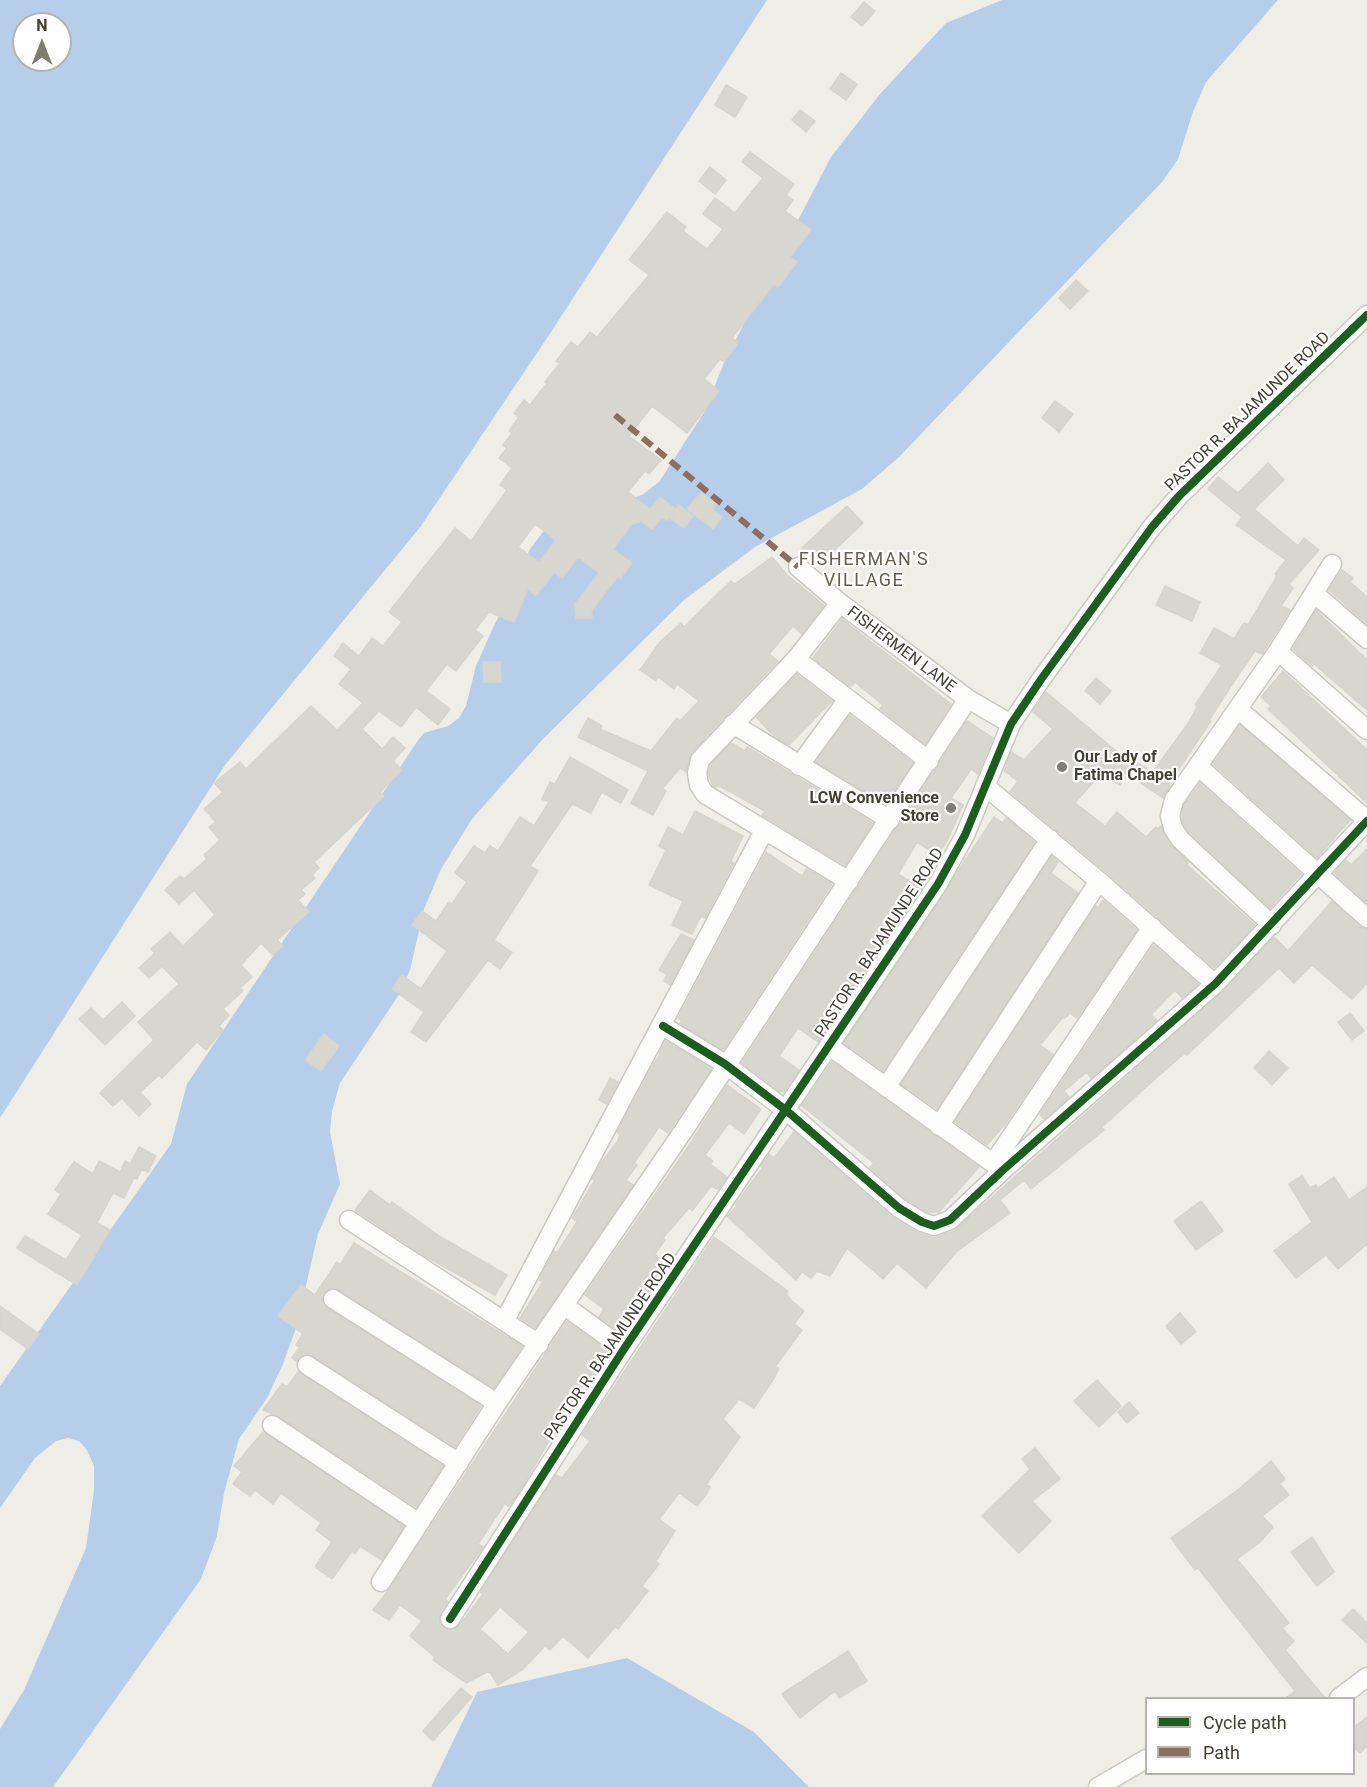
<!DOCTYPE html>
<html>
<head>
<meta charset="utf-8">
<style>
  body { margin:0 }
  #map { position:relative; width:1367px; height:1787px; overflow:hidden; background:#eeede6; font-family:Roboto,sans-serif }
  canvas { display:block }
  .legend { position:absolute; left:1145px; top:1697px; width:210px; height:78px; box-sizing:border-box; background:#fff; border:2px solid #b4b3ae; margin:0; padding:8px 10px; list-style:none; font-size:18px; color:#434034 }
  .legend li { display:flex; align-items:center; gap:12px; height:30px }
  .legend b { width:30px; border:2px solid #b4b3ae }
  .north { position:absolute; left:12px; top:12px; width:60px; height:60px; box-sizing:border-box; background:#fff; border:2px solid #b4b3ae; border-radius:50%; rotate:0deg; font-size:16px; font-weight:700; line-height:24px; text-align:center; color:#434034 }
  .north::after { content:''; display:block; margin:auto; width:21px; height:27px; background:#7f7d72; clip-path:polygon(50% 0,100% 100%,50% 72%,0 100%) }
</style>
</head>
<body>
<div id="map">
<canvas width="1367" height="1787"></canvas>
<ul class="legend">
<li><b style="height:8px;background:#1b5e20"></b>Cycle path</li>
<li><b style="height:8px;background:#8d6e63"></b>Path</li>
</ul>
<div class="north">N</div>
</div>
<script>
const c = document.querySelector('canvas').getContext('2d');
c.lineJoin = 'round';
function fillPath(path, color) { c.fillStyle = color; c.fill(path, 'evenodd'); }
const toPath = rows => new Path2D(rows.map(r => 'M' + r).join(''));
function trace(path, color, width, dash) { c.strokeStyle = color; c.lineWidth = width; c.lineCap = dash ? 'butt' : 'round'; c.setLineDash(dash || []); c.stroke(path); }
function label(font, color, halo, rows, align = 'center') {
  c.font = font + ' Roboto,sans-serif'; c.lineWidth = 4.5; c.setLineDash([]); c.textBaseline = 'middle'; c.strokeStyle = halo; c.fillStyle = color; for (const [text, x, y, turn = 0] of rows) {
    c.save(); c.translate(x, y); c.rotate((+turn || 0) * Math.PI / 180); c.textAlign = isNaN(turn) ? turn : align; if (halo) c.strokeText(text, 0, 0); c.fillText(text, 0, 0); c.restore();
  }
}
const water = toPath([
  [0,0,767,0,551,332,421,526,225,765,0,1118],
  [24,24,60,24,60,60,24,60],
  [1002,0,1278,0,1206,82,1193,112,1178,159,1163,181,899,457,862,489,755,547,684,600,543,739,472,819,441,869,424,909,410,970,400,993,340,1083,332,1111,330,1132,340,1184,318,1234,296,1328,283,1364,267,1398,239,1439,224,1493,217,1536,201,1579,53,1787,0,1787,0,1729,24,1690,86,1548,94,1491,94,1466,87,1450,79,1441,68,1438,56,1441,35,1458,0,1508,0,1386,171,1144,187,1084,419,739,424,733,448,726,459,718,466,706,476,666,492,630,530,549,539,537,550,523,642,495,659,482,705,411,725,360,831,157,880,94,946,23],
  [627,1658,754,1732,809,1787,431,1787,477,1692]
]);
const building = toPath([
  [864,2,875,11,862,26,851,17,864,2],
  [841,73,857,84,846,100,830,89,841,73],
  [726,85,747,97,735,117,715,105,726,85],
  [800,110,815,121,806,132,792,120,800,110],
  [750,152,794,184,786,195,793,200,785,211,811,230,790,257,797,262,778,287,774,284,732,338,738,343,724,362,720,359,704,379,719,391,687,433,652,406,629,436,661,460,649,474,645,471,628,492,650,509,660,497,676,509,667,520,662,517,652,529,641,521,631,525,613,549,632,563,620,579,618,576,592,610,592,618,576,618,575,604,599,573,578,557,562,578,554,572,536,596,528,589,514,622,489,612,475,630,483,636,456,671,447,664,426,691,450,709,438,725,416,707,401,727,379,711,362,729,382,749,393,737,405,748,393,761,402,770,380,792,384,796,314,862,319,868,312,875,315,878,301,890,305,894,298,900,309,912,277,940,283,946,273,955,261,943,241,965,252,977,240,988,243,991,223,1009,229,1015,219,1026,223,1030,206,1050,197,1042,162,1078,159,1075,140,1092,151,1104,139,1116,122,1098,113,1106,100,1093,154,1040,138,1022,179,984,162,966,149,978,139,968,155,953,151,949,170,932,183,946,215,915,194,890,179,904,165,890,180,876,184,879,207,859,204,855,220,840,209,827,216,822,204,809,223,792,214,783,240,762,246,769,311,706,337,730,363,703,339,684,351,669,334,656,343,643,359,656,372,638,383,646,402,622,389,612,455,528,471,541,507,490,500,485,512,468,499,458,507,448,503,445,512,433,509,431,519,417,514,413,524,400,530,405,547,383,545,382,560,363,556,361,571,342,578,347,590,332,597,337,649,275,629,260,667,212,686,227,683,231,707,249,723,229,703,214,715,198,735,213,763,178,742,162,750,152],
  [535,524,556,540,539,562,518,547,535,524],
  [710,167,726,180,715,194,699,181,710,167],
  [1076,280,1088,291,1070,309,1059,298,1076,280],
  [1055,401,1073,414,1059,432,1042,418,1055,401],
  [1268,463,1284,480,1254,509,1298,546,1304,538,1319,550,1289,584,1293,588,1281,606,1290,610,1262,654,1255,651,1237,677,1209,720,1211,721,1168,785,1170,786,1163,798,1127,774,1120,785,1101,773,1075,803,1105,826,1117,812,1146,837,1156,827,1158,829,1161,826,1171,845,1188,862,1187,865,1255,925,1214,968,1106,872,1010,792,1018,781,1004,771,1011,752,1024,760,1053,729,1033,712,1046,692,1116,751,1153,772,1189,722,1197,707,1195,705,1222,665,1200,653,1214,628,1234,639,1244,623,1248,625,1277,576,1275,574,1286,560,1236,525,1242,517,1208,489,1218,477,1238,493,1268,463],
  [701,492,716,504,712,510,722,517,713,529,687,509,701,492],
  [679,505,693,516,684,528,669,518,679,505],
  [847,506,863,523,819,565,802,548,847,506],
  [772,557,787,575,824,605,802,634,793,626,769,654,778,661,692,752,686,772,680,768,662,789,666,791,653,815,631,803,648,771,578,737,588,718,602,726,600,729,651,751,677,718,680,721,699,701,677,684,674,689,658,677,656,681,640,670,660,642,681,623,684,627,731,581,735,584,772,557],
  [1342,570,1353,578,1350,582,1367,597,1367,624,1329,590,1342,570],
  [1165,586,1200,602,1192,621,1156,605,1165,586],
  [1316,610,1367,660,1367,710,1314,664,1312,666,1293,649,1316,610],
  [842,619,951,704,925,744,880,709,883,705,855,682,852,686,848,685,813,658,842,619],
  [483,662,500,662,501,682,484,682,483,662],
  [1283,671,1367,750,1367,803,1268,709,1271,706,1261,697,1283,671],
  [797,674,832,701,789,745,774,736,756,717,797,674],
  [1096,678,1111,691,1100,704,1085,691,1096,678],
  [850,715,913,763,885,804,816,762,850,715],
  [967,721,993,738,978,774,971,769,951,798,963,805,947,841,937,855,917,842,898,874,921,889,818,1042,798,1028,779,1056,799,1070,784,1092,779,1091,742,1063,967,721],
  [1240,725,1350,820,1317,858,1213,764,1240,725],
  [731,743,745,751,747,747,873,823,845,865,762,815,765,811,718,785,716,788,713,786,708,773,710,766,731,743],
  [570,757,628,790,621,803,602,792,591,813,572,804,530,866,538,871,494,940,512,952,500,969,488,960,426,1042,411,1032,424,1012,392,989,402,975,421,989,447,951,412,925,422,911,436,921,449,902,452,904,467,882,455,873,474,846,485,853,490,846,498,851,520,817,534,826,549,802,542,799,550,782,555,784,570,757],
  [1200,783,1301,874,1270,908,1189,832,1183,824,1182,816,1184,805,1200,783],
  [695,811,743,836,731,861,734,863,705,918,701,916,692,934,672,925,683,901,649,885,666,850,659,846,668,827,683,835,695,811],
  [994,817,1003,823,1006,818,1035,842,883,1071,844,1043,994,817],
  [1367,849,1367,903,1334,873,1346,860,1351,865,1367,849],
  [766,852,802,876,807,869,832,884,723,1050,680,1023,682,1020,678,1018,766,852],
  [1052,856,1058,862,1051,873,1078,893,937,1109,901,1084,1052,856],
  [1103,900,1137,930,1077,1018,1070,1013,1065,1018,1063,1017,1040,1045,1053,1054,1007,1122,987,1145,955,1122,1096,906,1098,908,1103,900],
  [1332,901,1359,926,1367,929,1367,983,1352,999,1312,965,1294,983,1279,968,1187,1055,1185,1053,1156,1078,1102,1127,1104,1130,1031,1189,1024,1180,1000,1200,1010,1213,956,1252,926,1288,897,1263,883,1279,847,1248,830,1276,817,1271,811,1278,802,1272,796,1280,727,1216,738,1205,736,1204,763,1167,761,1166,769,1154,774,1158,794,1132,893,1218,916,1232,933,1238,954,1231,1222,992,1274,937,1288,951,1332,901],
  [681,934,694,940,670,985,664,981,667,974,659,970,681,934],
  [1154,945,1198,984,1182,998,1175,990,1151,1015,1157,1020,1091,1078,1087,1072,1064,1091,1069,1097,1044,1119,1040,1114,1154,945],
  [122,1002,135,1016,105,1045,79,1019,91,1008,103,1020,122,1002],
  [1350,1013,1364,1031,1352,1040,1338,1022,1350,1013],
  [324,1034,339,1046,321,1071,305,1060,324,1034],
  [666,1041,711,1069,668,1133,659,1127,634,1163,637,1165,626,1180,633,1185,535,1328,520,1318,543,1282,539,1280,554,1251,557,1253,577,1222,572,1218,595,1180,592,1179,599,1166,617,1142,620,1135,617,1132,654,1063,661,1054,659,1053,666,1041],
  [1269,1051,1288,1068,1272,1085,1254,1068,1269,1051],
  [832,1062,979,1167,939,1212,927,1212,906,1199,870,1168,874,1163,802,1106,832,1062],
  [610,1078,618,1082,607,1104,599,1100,610,1078],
  [727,1085,761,1109,744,1134,729,1123,705,1155,713,1161,710,1164,727,1177,718,1189,711,1186,692,1211,689,1208,663,1238,665,1240,655,1254,659,1258,656,1263,665,1269,639,1307,636,1305,617,1330,599,1317,604,1309,585,1295,688,1147,727,1085],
  [139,1147,156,1156,148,1172,142,1169,137,1179,134,1178,124,1198,113,1193,97,1223,110,1230,77,1285,17,1248,25,1236,66,1260,82,1235,48,1214,61,1194,55,1190,74,1162,93,1174,99,1161,120,1172,125,1161,130,1164,139,1147],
  [1302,1176,1310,1188,1316,1185,1318,1188,1334,1177,1349,1200,1367,1187,1367,1244,1338,1269,1326,1255,1296,1278,1274,1251,1312,1222,1289,1184,1302,1176],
  [370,1190,390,1205,392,1202,439,1236,507,1275,495,1295,425,1256,355,1210,370,1190],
  [1201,1201,1223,1231,1196,1250,1174,1221,1201,1201],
  [714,1237,788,1291,786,1294,792,1301,804,1311,794,1324,802,1330,775,1367,779,1369,774,1378,754,1408,739,1399,723,1419,740,1437,706,1485,710,1487,707,1493,697,1506,679,1493,659,1519,675,1531,656,1561,659,1564,642,1586,648,1591,618,1629,615,1627,588,1658,563,1636,550,1650,545,1646,523,1669,498,1685,489,1671,466,1683,433,1660,435,1657,410,1636,422,1621,400,1605,389,1620,373,1610,390,1588,567,1321,609,1352,592,1378,587,1376,519,1492,509,1507,505,1503,478,1544,483,1547,445,1599,448,1602,440,1613,440,1625,450,1630,459,1626,483,1594,480,1592,556,1475,562,1478,590,1441,582,1435,714,1237],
  [500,1607,529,1632,508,1654,480,1629,500,1607],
  [354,1243,522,1346,494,1388,339,1290,333,1288,324,1293,322,1299,327,1308,481,1406,455,1447,313,1356,302,1355,297,1362,292,1358,300,1347,296,1345,303,1334,278,1316,301,1285,315,1295,337,1262,340,1265,354,1243],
  [0,1306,39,1334,28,1349,0,1329,0,1306],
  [1180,1313,1196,1332,1181,1344,1166,1326,1180,1313],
  [298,1372,443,1466,416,1507,278,1416,263,1410,282,1384,287,1387,298,1372],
  [1097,1380,1121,1406,1099,1427,1074,1401,1097,1380],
  [1129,1402,1139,1413,1127,1423,1118,1412,1129,1402],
  [263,1432,404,1526,382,1560,360,1546,355,1554,352,1551,332,1579,315,1567,332,1542,316,1530,321,1523,281,1493,273,1504,255,1490,250,1496,233,1484,242,1472,234,1466,263,1432],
  [1035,1448,1060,1479,1032,1501,1051,1521,1019,1553,982,1516,1030,1469,1022,1459,1035,1448],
  [1271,1461,1285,1479,1280,1484,1289,1495,1262,1516,1273,1527,1260,1542,1237,1559,1289,1623,1282,1628,1294,1641,1285,1650,1325,1698,1286,1698,1295,1691,1198,1568,1195,1570,1171,1538,1239,1489,1271,1461],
  [1312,1537,1334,1572,1317,1586,1291,1552,1312,1537],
  [1353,1609,1367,1623,1367,1643,1342,1620,1353,1609],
  [848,1651,867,1681,839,1698,835,1691,800,1718,782,1694,848,1651],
  [461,1688,472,1697,433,1741,423,1731,461,1688],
  [1367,1717,1367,1746,1360,1753,1353,1746,1353,1728,1367,1717]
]);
const minor = toPath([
  [798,567,840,603,968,699,1011,724],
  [1315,594,1367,639],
  [840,603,796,659,700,760,697,773,699,785,705,794,849,881],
  [1278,651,1367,730],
  [796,659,929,761],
  [1238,709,1367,820],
  [733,724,890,820],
  [799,766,848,699],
  [1198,766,1367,918],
  [985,786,1099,881,1215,984],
  [1272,925,1180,839,1173,828,1170,816,1174,800,1278,651,1332,564],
  [663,1026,725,1064,787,1111,899,1208,922,1222,934,1226,950,1220,1003,1170,1215,984,1367,821],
  [829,1046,1001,1169],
  [886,1087,1050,839],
  [939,1126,1099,881],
  [994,1162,1152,927],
  [349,1220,539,1344],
  [333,1299,497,1403],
  [565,1306,624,1349],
  [505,1320,764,831],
  [307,1365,459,1463],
  [272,1425,419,1523],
  [381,1582,497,1403,684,1130,968,699],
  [450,1619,624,1349,938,884,965,835,1011,724,1042,678,1152,527,1179,496,1367,315],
  [1339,1698,1367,1677],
  [1098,1787,1146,1759]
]);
const quiet = toPath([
  [615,415,798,567]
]);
const cycleway = toPath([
  [663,1026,725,1064,787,1111,899,1208,922,1222,934,1226,950,1220,1003,1170,1215,984,1367,821],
  [450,1619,624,1349,938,884,965,835,1011,724,1042,678,1152,527,1179,496,1367,315]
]);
const markers = [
  [1062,767,6,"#7f7d72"],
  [951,808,6,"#7f7d72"]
];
const streetNames = [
  ["PASTOR R. BAJAMUNDE ROAD",1248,412,-44],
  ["FISHERMEN LANE",901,650,37],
  ["PASTOR R. BAJAMUNDE ROAD",880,943,-57],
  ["PASTOR R. BAJAMUNDE ROAD",611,1347,-56]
];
const poiNames = [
  ["Our Lady of",1074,758],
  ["Fatima Chapel",1074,776],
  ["LCW Convenience",939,799,"right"],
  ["Store",939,817,"right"]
];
const neighbourhoodNames = [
  ["FISHERMAN'S",864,560],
  ["VILLAGE",864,581]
];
fillPath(water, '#b7ceeb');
fillPath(building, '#d7d6cf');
trace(building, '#d6d4cc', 1.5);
trace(minor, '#cac9c2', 21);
trace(minor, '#fcfcfb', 18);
trace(quiet, '#8d6e63', 6, [12, 6]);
trace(cycleway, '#1b5e20', 8);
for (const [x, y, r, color] of markers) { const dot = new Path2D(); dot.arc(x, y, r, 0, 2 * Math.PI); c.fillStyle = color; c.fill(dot); trace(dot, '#fff', 2); }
label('16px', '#434034', '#fff', streetNames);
label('bold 16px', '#434034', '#fff', poiNames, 'left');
c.letterSpacing = '1.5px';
label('18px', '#655f4b', '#fff', neighbourhoodNames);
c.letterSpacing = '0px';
</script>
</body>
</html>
